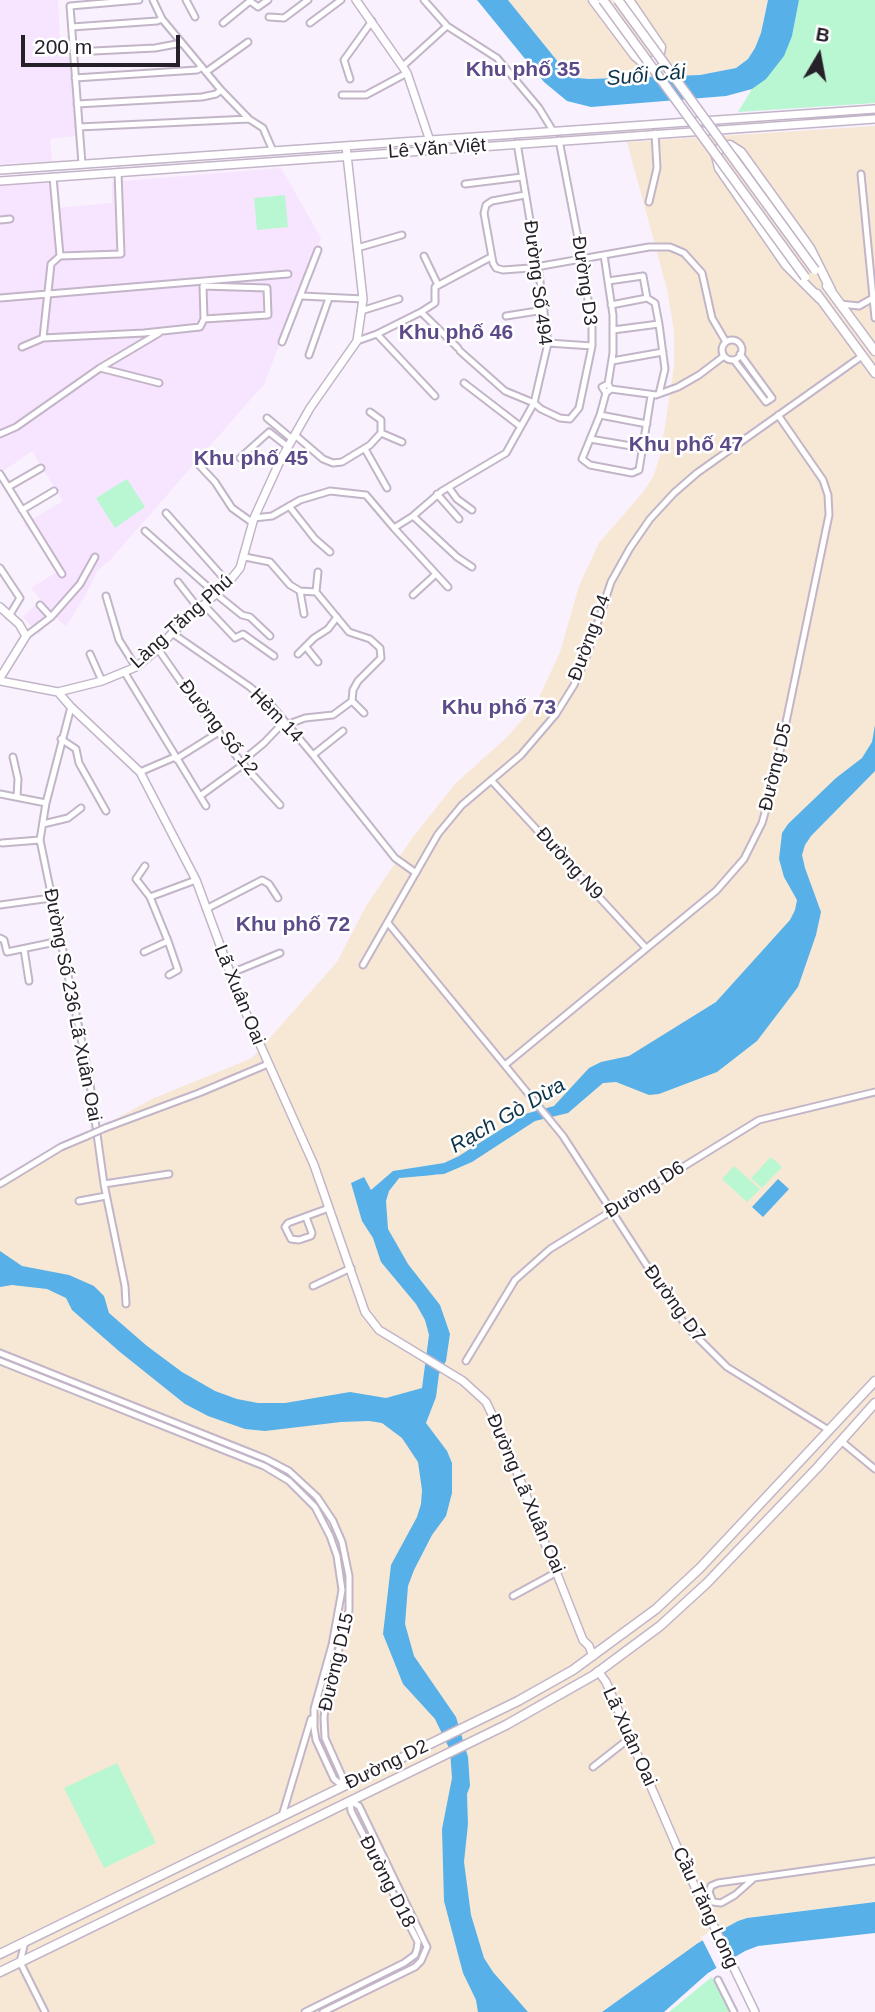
<!DOCTYPE html>
<html>
<head>
<meta charset="utf-8">
<style>
  body { margin:0 }
  #map { position:relative; width:875px; height:2012px; overflow:hidden; background:#f9f1fd; font-family:Helvetica,sans-serif }
  canvas { display:block }
  .north { position:absolute; left:784px; top:21px; width:70px; height:70px; -webkit-text-stroke:5px #fff; paint-order:stroke; rotate:10deg; font-size:19px; font-weight:700; line-height:28px; text-align:center; color:#262028 }
  .north::after { content:''; display:block; margin:auto; width:24px; height:32px; background:#262028; clip-path:polygon(50% 0,100% 100%,50% 72%,0 100%) }
  .scale { position:absolute; left:21px; top:35px; width:159px; height:32px; box-sizing:border-box; border:4px solid #262028; border-top:0; padding-left:9px; font-size:21px; line-height:24px; white-space:nowrap; color:#262028; -webkit-text-stroke:5px #fff; paint-order:stroke }
</style>
</head>
<body>
<div id="map">
<canvas width="875" height="2012"></canvas>
<div class="north">B</div>
<div class="scale">200 m</div>
</div>
<script>
const c = document.querySelector('canvas').getContext('2d');
c.lineJoin = 'round';
function fillPath(path, color) { c.fillStyle = color; c.fill(path, 'evenodd'); }
const toPath = rows => new Path2D(rows.map(r => 'M' + r).join(''));
function trace(path, color, width, dash) { c.strokeStyle = color; c.lineWidth = width; c.lineCap = dash ? 'butt' : 'round'; c.setLineDash(dash || []); c.stroke(path); }
function label(font, color, halo, rows, align = 'center') {
  c.font = font + ' Helvetica,sans-serif'; c.lineWidth = 5; c.setLineDash([]); c.textBaseline = 'middle'; c.strokeStyle = halo; c.fillStyle = color; for (const [text, x, y, turn = 0] of rows) {
    c.save(); c.translate(x, y); c.rotate((+turn || 0) * Math.PI / 180); c.textAlign = isNaN(turn) ? turn : align; if (halo) c.strokeText(text, 0, 0); c.fillText(text, 0, 0); c.restore();
  }
}
const industrial = toPath([
  [508,0,768,0,761,33,755,48,748,59,736,68,700,75,589,79,578,78,563,68],
  [875,126,875,1902,747,1918,698,1943,602,2012,0,2012,0,1183,152,1099,252,1058,337,962,366,906,413,837,455,784,507,737,536,704,560,652,579,586,599,543,644,491,654,475,661,452,674,366,674,331,667,289,627,142]
]);
const built = toPath([
  [0,0,58,0,61,57,72,57,77,136,50,139,52,161,0,164],
  [281,168,321,238,264,384,110,560,97,571,90,587,66,627,53,614,39,635,23,617,41,600,31,588,60,570,24,524,63,501,32,451,2,472,0,470,0,181,53,177,56,208,112,203,112,182]
]);
const green = toPath([
  [799,0,875,0,875,103,738,112,752,89,766,78,792,36],
  [285,195,288,227,257,230,254,198],
  [127,479,145,507,115,528,96,498],
  [771,1157,782,1167,762,1188,751,1178],
  [734,1166,760,1189,747,1202,722,1179],
  [117,1763,156,1843,104,1868,64,1788],
  [712,1977,730,2012,669,2012]
]);
const water = toPath([
  [477,0,508,0,563,68,578,78,589,79,700,75,736,68,748,59,755,48,761,33,768,0,799,0,792,36,784,56,766,79,752,89,726,96,591,107,567,101,544,82],
  [875,725,875,771,811,836,805,845,802,855,805,868,821,912,816,935,798,987,757,1041,717,1072,659,1094,649,1095,616,1082,603,1083,568,1113,535,1121,472,1162,444,1174,400,1177,389,1191,386,1201,388,1229,408,1264,440,1305,450,1334,446,1361,439,1374,436,1397,426,1423,447,1451,452,1463,452,1493,446,1516,432,1535,414,1570,408,1586,405,1624,414,1656,456,1717,468,1757,470,1786,467,1794,468,1824,464,1862,471,1915,484,1958,493,1972,528,2012,478,2012,476,2000,463,1973,444,1901,442,1829,452,1778,450,1750,435,1719,403,1684,383,1634,391,1565,417,1517,421,1504,422,1490,418,1462,402,1438,382,1423,369,1421,341,1422,265,1431,245,1429,208,1416,185,1404,120,1352,72,1310,66,1298,47,1289,12,1285,0,1287,0,1251,22,1266,69,1275,94,1286,104,1296,109,1313,147,1346,182,1372,215,1391,237,1399,258,1403,285,1403,350,1392,386,1398,422,1388,429,1335,425,1320,416,1304,381,1262,373,1238,362,1221,351,1183,364,1177,371,1190,393,1171,444,1163,459,1156,525,1114,554,1106,589,1068,601,1062,629,1056,716,1002,790,920,795,910,797,900,784,877,779,859,782,833,788,824,836,778,862,758,872,742],
  [778,1179,789,1189,763,1217,752,1207],
  [875,1902,875,1933,758,1946,745,1951,708,1973,664,2012,602,2012,698,1943,738,1921,747,1918]
]);
const pier = toPath([
  [711,1931,728,1965,718,1971,701,1937]
]);
const stream = toPath([
  [400,1177,433,1174]
]);
const street = toPath([
  [153,0,162,19,221,90,249,119,263,128,273,151],
  [186,0,195,17],
  [424,0,447,26,497,58,539,108,553,131],
  [269,17,284,18,308,0],
  [223,23,250,1,258,7,268,0],
  [310,23,341,0],
  [72,27,157,21,162,19],
  [73,52,155,48,182,43],
  [403,66,447,26],
  [206,72,248,42],
  [75,78,197,70,202,67],
  [350,79,344,60,372,21],
  [342,95,366,95,407,73],
  [77,104,202,97,216,94,221,90],
  [79,127,249,119],
  [82,164,70,6,139,0],
  [861,174,875,318],
  [53,177,60,256],
  [465,184,522,177],
  [525,195,492,201,486,205,484,213,493,263,496,268,503,270,530,268,649,247,670,247,684,253,702,273,712,318,726,342],
  [649,202,657,168,655,133],
  [0,220,10,219],
  [357,248,402,235],
  [604,255,613,315,613,353,608,384],
  [424,256,438,285],
  [608,281,643,276,647,298,611,305],
  [302,296,363,299],
  [0,298,288,274],
  [647,298,655,303,659,324],
  [840,304,859,306,873,298],
  [361,311,399,299],
  [421,312,458,348],
  [506,316,544,310],
  [613,330,659,324,665,369,659,394],
  [377,334,435,396],
  [43,338,51,264,60,256,121,254,118,172],
  '722 350a10 10 0 1 1 20 0a10 10 0 1 1-20 0Z',
  [357,341,377,334,421,312,435,303,435,287,491,257],
  [282,342,318,250],
  [548,343,592,346],
  [22,347,43,338,144,333,200,327,204,319,203,286,267,288,268,315,204,319],
  [460,351,505,391,534,403,541,409,560,418,570,419,579,408,592,346,592,327,582,259,559,140],
  [309,355,329,298],
  [734,360,766,402,772,398,740,354],
  [612,361,663,352],
  [100,368,159,383],
  [464,383,520,426],
  [611,389,608,384,602,387,606,393,611,389,656,395,678,387,699,375,724,356],
  [606,393,600,415,582,459,590,465,632,473,639,470,651,396],
  [600,415,647,424],
  [267,418,292,439],
  [381,433,402,442],
  [0,434,16,427,100,368,159,333],
  [295,435,323,459,333,463,342,462,370,445,381,433,381,420,370,412],
  [590,439,643,448],
  [365,449,387,488],
  [240,458,269,432,288,447],
  [199,465,215,482,232,508,253,523],
  [0,474,62,574],
  [8,487,41,468],
  [449,488,457,499,472,510],
  [437,494,459,519],
  [289,506,315,539,330,552],
  [22,510,54,491],
  [166,513,228,583],
  [413,516,457,557,472,567],
  [254,518,272,516,300,500,330,491,366,495,394,528,413,516,442,491,506,453,534,403,548,343,539,274,517,143],
  [394,528,448,587],
  [145,531,216,594,242,615,250,617,270,636],
  [245,557,270,562,290,585,300,591,316,592,349,632,370,639,380,648,381,658,358,681,353,690,352,701,364,713],
  [0,568,20,598,9,616],
  [178,582,199,609],
  [300,591,304,614],
  [316,592,318,572],
  [413,595,436,574],
  [106,596,119,640,136,667],
  [204,605,235,638,243,634,274,656],
  [51,617,80,584,95,557],
  [172,633,250,687,271,705,313,755,343,731],
  [26,636,51,617,40,605],
  [306,647,318,662],
  [158,649,192,698,241,762,280,805],
  [90,654,102,681],
  [298,654,314,638,328,629,337,617],
  [125,673,206,806],
  [71,707,46,803,40,840,89,1077,104,1184,125,1286,126,1304],
  [286,725,305,718,333,715,352,701],
  [61,739,76,749,79,763,106,811],
  [313,755,395,858,416,873],
  [13,757,18,779,17,797],
  [176,759,219,732],
  [241,762,264,743,284,722],
  [140,772,175,757],
  [491,780,646,948],
  [0,794,46,803],
  [200,796,244,764],
  [43,824,68,818,81,808],
  [2,843,40,840],
  [145,866,136,879,150,897],
  [0,905,51,898],
  [206,909,262,880,269,884,278,898],
  [388,923,563,1136,686,1326,727,1367,827,1429],
  [0,938,4,940,7,952,60,941],
  [168,941,178,970,169,975],
  [24,949,29,981],
  [144,952,168,941,150,897,196,880],
  [363,965,438,834,462,805,521,755,556,714,574,685,587,655,611,582,630,548,650,519,674,493,697,473,862,356],
  [229,974,280,953],
  [505,1065,716,891,744,859,762,823,773,785,829,515,828,495,823,480,778,415],
  [105,1128,199,1093,268,1064],
  [0,1184,61,1147,87,1136],
  [104,1184,169,1174],
  [79,1201,106,1196],
  [306,1217,312,1233,311,1236,299,1240,291,1239,285,1227,288,1223,329,1208],
  [313,1286,351,1268],
  [0,1353,266,1459,289,1471,317,1497,333,1521,342,1542,349,1576,349,1610,327,1695,324,1717,325,1738,342,1776,343,1786],
  [0,1361,264,1466,289,1481,315,1507,330,1536,337,1556,342,1590,332,1645,314,1709,314,1728,316,1740,334,1779,343,1786],
  [466,1361,515,1280,550,1249,759,1120,875,1092],
  [841,1441,875,1469],
  [513,1596,557,1572],
  [593,1767,626,1741],
  [282,1816,311,1719],
  [752,1880,735,1895,721,1903,713,1902,709,1892,711,1886,718,1883,875,1861],
  [25,1942,20,1962,45,2012],
  [718,1980,734,2012],
  [305,2012,404,1963,415,1955,417,1949,418,1942,351,1811,350,1801],
  [323,2012,415,1967,421,1961,427,1947,359,1806,350,1801]
]);
const secondary = toPath([
  [356,0,407,73,431,144],
  [0,170,875,109],
  [0,181,875,119],
  [0,607,19,624,26,636,0,678],
  [0,681,58,692,71,707,140,772,196,880,241,1002,314,1165,365,1312,379,1330,463,1381,486,1402,504,1439,583,1640,589,1646,593,1656],
  [58,692,102,681,136,667,158,649,172,633,228,583,240,568,254,518,280,461,310,408,357,341,363,299,346,146],
  [598,1671,606,1682,686,1868,755,2012]
]);
const primary = toPath([
  [593,0,635,56,642,62,648,63,655,60,660,53,661,47,629,0],
  [827,286,875,351],
  [817,294,875,373],
  [820,299,786,265,719,168,716,156,721,146,730,145,741,152,810,248,831,290],
  [0,1954,518,1701,573,1670,656,1609,700,1568,875,1381],
  [0,1972,506,1725,594,1675,660,1626,707,1583,817,1468,875,1403]
]);
const streetBridge = toPath([
  [87,1136,105,1128]
]);
const primaryBridge = toPath([
  [603,0,805,277],
  [618,0,815,270]
]);
const streetNames = [
  ["Lê Văn Việt",437,149,-4],
  ["Đường D3",584,281,82],
  ["Đường Số 494",537,283,83],
  ["Làng Tăng Phú",182,622,-42],
  ["Đường D4",590,638,-70],
  ["Hẻm 14",276,716,46],
  ["Đường Số 12",218,728,52],
  ["Đường D5",776,767,-77],
  ["Đường N9",569,864,48],
  ["Lã Xuân Oai",239,995,68],
  ["Đường Số 236 Lã Xuân Oai",72,1005,79],
  ["Đường D6",645,1190,-32],
  ["Đường D7",674,1304,54],
  ["Đường Lã Xuân Oai",525,1494,67],
  ["Đường D15",337,1662,-77],
  ["Lã Xuân Oai",629,1737,66],
  ["Đường D2",387,1765,-26],
  ["Đường D18",387,1882,63],
  ["Cầu Tăng Long",705,1908,65]
];
const neighbourhoodNames = [
  ["Khu phố 35",523,70],
  ["Khu phố 46",456,333],
  ["Khu phố 47",686,445],
  ["Khu phố 45",251,459],
  ["Khu phố 73",499,708],
  ["Khu phố 72",293,925]
];
const waterNames = [
  ["Suối Cái",646,76,-5],
  ["Rạch Gò Dừa",508,1116,-30]
];
fillPath(industrial, '#f7e8d5');
fillPath(built, '#f7e4fe');
fillPath(green, '#b9f7d3');
fillPath(water, '#57b0e8');
fillPath(pier, '#f9f1fd');
trace(stream, '#57b0e8', 2);
trace(street, '#c3b5c8', 9);
trace(secondary, '#c3b5c8', 10);
trace(primary, '#c3b5c8', 11);
trace(street, '#fff', 5);
trace(secondary, '#fff', 7);
trace(primary, '#fff', 8);
trace(streetBridge, '#c3b5c8', 9, []);
trace(primaryBridge, '#c3b5c8', 11, []);
trace(streetBridge, '#fff', 5);
trace(primaryBridge, '#fff', 8);
label('19px', '#262028', '#fff', streetNames);
label('bold 21px', '#5d4b89', '#fff', neighbourhoodNames);
label('italic 21px', '#0d344b', '#fff', waterNames);
</script>
</body>
</html>
